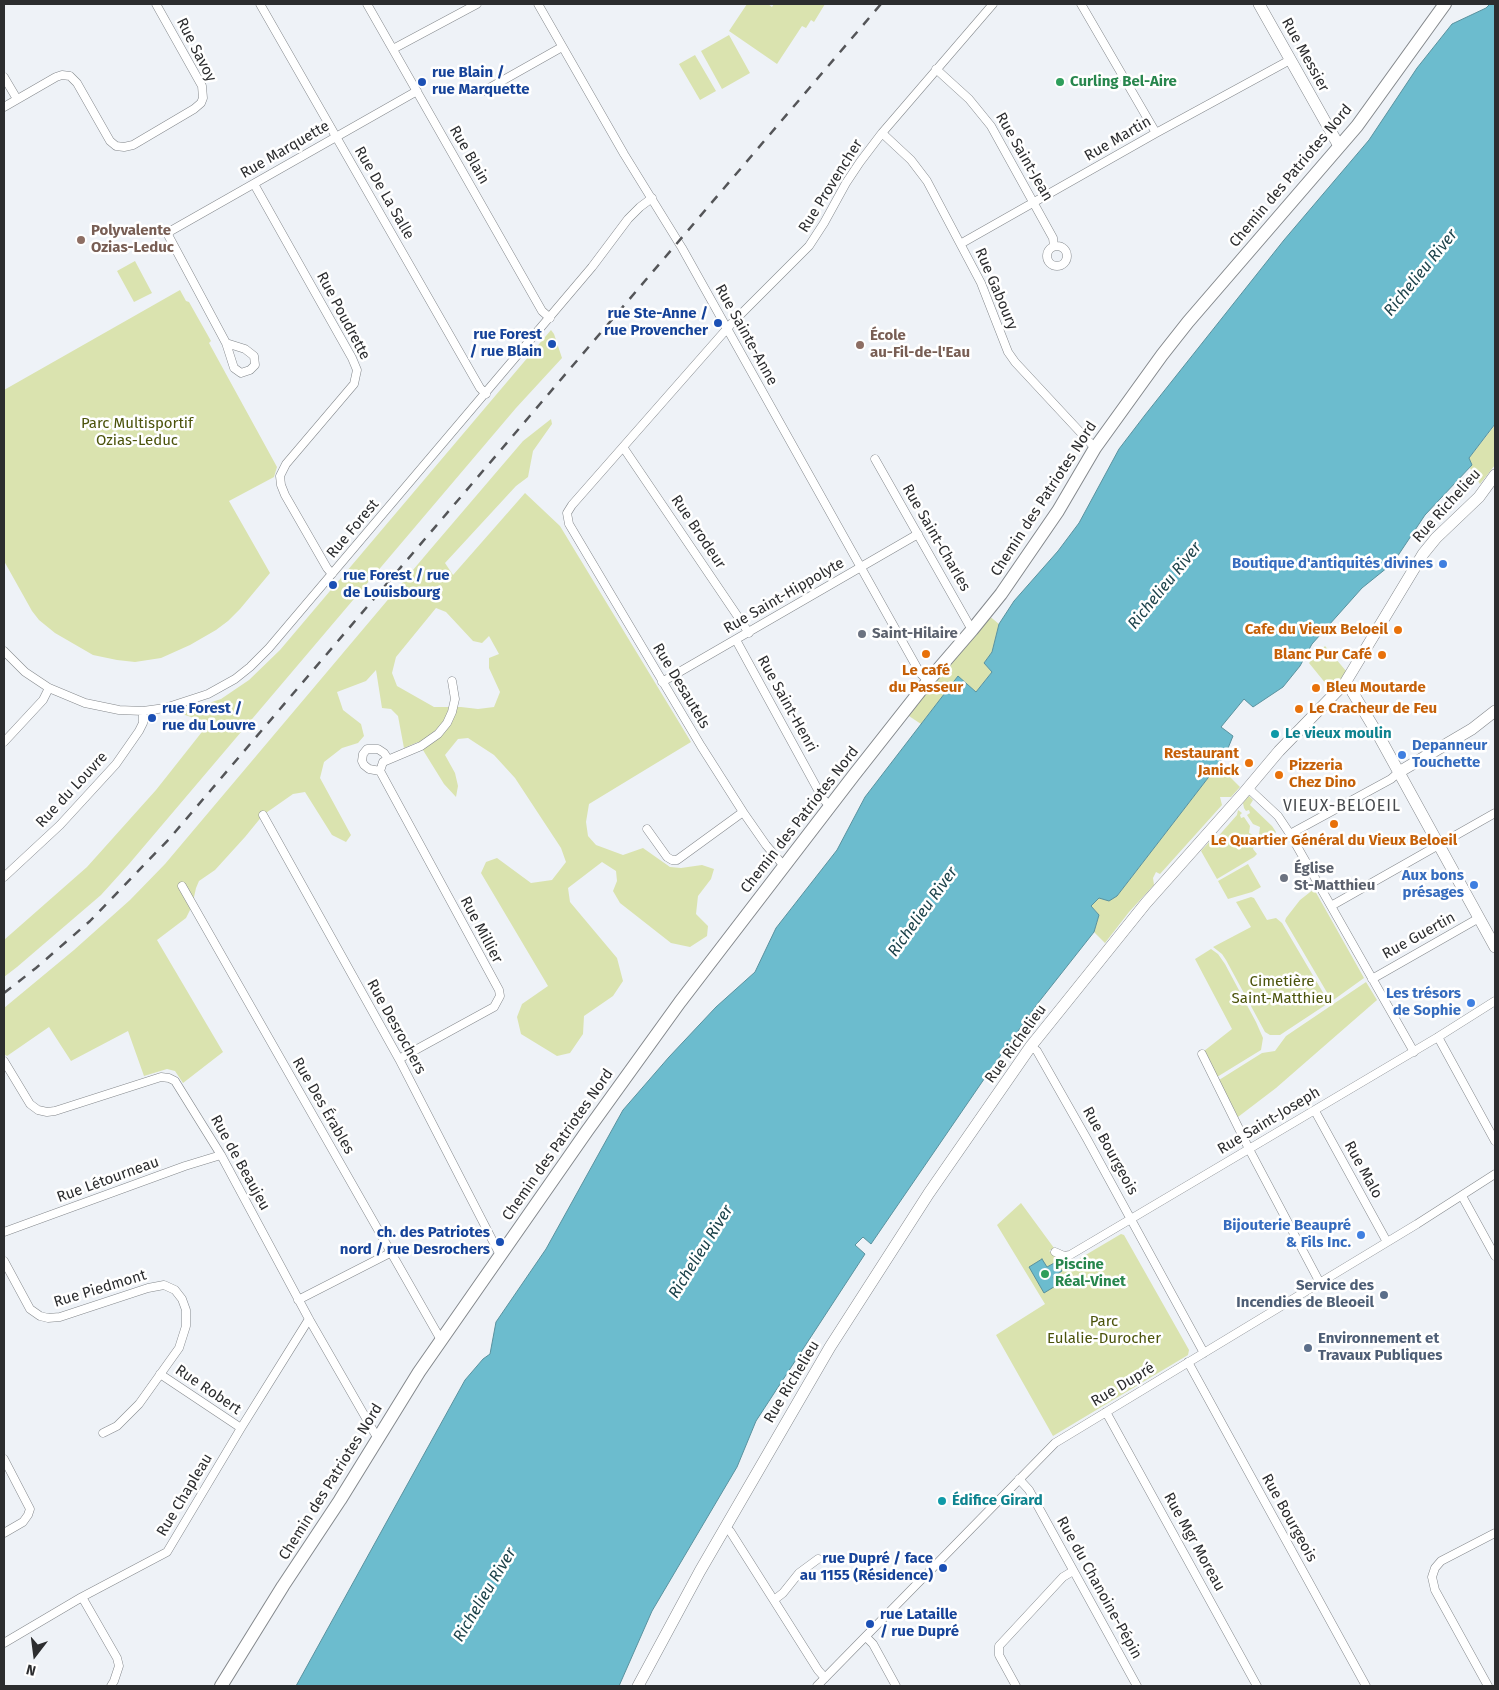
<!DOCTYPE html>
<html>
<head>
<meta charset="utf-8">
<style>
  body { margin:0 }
  #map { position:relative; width:1499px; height:1690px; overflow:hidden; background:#eef2f7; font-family:"Fira Sans",sans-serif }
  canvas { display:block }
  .frame { position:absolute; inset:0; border:5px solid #2c2d2f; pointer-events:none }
  .north { position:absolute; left:10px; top:1630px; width:50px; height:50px; -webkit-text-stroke:4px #fff; paint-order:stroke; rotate:195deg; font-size:14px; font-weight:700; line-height:20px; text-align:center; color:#2c2d2f }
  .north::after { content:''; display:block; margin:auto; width:18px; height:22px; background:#2c2d2f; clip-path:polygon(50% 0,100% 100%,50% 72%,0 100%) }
</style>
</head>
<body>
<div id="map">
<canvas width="1499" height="1690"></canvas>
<div class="frame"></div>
<div class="north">N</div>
</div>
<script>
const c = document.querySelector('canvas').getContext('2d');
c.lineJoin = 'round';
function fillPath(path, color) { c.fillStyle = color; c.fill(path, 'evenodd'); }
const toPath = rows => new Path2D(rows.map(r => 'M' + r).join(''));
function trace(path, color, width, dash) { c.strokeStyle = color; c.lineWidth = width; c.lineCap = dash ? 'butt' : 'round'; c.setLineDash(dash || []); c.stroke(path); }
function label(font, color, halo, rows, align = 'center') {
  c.font = font + ' "Fira Sans",sans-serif'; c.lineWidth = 5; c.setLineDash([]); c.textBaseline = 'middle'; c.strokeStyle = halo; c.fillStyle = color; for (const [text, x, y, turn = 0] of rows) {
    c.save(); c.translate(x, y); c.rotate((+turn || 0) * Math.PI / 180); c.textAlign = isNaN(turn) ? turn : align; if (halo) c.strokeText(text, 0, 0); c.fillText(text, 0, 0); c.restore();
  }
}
const green = toPath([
  [747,4,768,4,772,7,774,4,825,4,814,22,811,20,806,28,802,26,777,64,729,31],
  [729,35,750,73,722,89,701,51],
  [695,55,716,91,700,100,679,64],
  [135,261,152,293,134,302,117,271],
  [180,290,186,301,189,302,211,341,209,343,277,467,274,477,229,501,270,573,240,609,228,621,216,630,190,645,161,658,135,662,117,660,93,655,55,633,39,620,32,611,4,561,4,390],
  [551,330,554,334,562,358,516,408,129,864,101,895,17,967,4,977,4,940,87,867,156,790,209,723,179,713,221,699,249,680,280,650],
  [551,419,552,424,533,451,528,477,516,486,445,563,453,575,525,493,560,526,691,742,589,804,586,822,588,836,596,845,623,855,643,848,670,867,681,868,702,865,714,869,711,879,698,896,696,914,708,926,707,936,690,947,671,943,620,903,613,891,617,881,616,871,602,862,568,888,570,902,617,958,623,981,613,996,584,1016,583,1034,570,1053,557,1056,521,1034,517,1017,522,1004,548,986,481,873,486,862,497,858,531,883,552,880,566,862,561,848,515,778,494,755,468,738,458,739,445,755,455,773,458,786,456,797,444,784,418,742,404,748,398,716,391,709,382,708,376,670,366,681,337,692,343,710,361,724,364,736,358,743,342,748,324,762,320,778,351,835,346,842,332,835,305,792,293,794,263,815,245,837,215,870,199,881,196,888,192,906,186,918,157,940,223,1052,183,1083,175,1071,167,1069,144,1076,128,1031,71,1061,49,1027,7,1056,4,1054,4,1008,74,950,130,900,165,864,429,551,523,441],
  [436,608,446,612,473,641,482,643,489,636,499,654,489,658,489,668,500,692,494,707,478,709,461,707,434,707,397,686,392,673,396,657],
  [1495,425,1495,465,1480,484,1470,468,1472,465,1469,458],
  [988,615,999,624,992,652,984,663,992,672,976,692,958,676,921,724,906,714],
  [1325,646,1346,671,1339,682,1331,690,1309,663],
  [1218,765,1240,787,1231,797,1220,797,1222,805,1160,874,1156,872,1153,878,1154,885,1151,888,1129,912,1105,943,1094,932,1099,915,1091,906,1099,898,1117,896],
  [1249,796,1253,800,1250,805,1272,826,1276,832,1272,838,1266,839,1264,837,1261,837,1259,834,1260,827,1253,824,1247,815,1250,813,1249,810,1246,811,1244,808,1243,803],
  [1238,810,1242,813,1240,815,1241,818,1244,817,1250,826,1249,833,1256,836,1258,839,1257,844,1254,846,1253,849,1257,854,1254,857,1217,879,1201,851,1210,841,1215,840,1237,815],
  [1248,864,1261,887,1252,892,1228,899,1218,881],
  [1314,889,1364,978,1332,1001,1285,921,1286,918,1300,900],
  [1251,897,1254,898,1267,920,1276,918,1282,923,1328,1001,1327,1004,1280,1035,1270,1035,1265,1032,1226,960,1222,954,1213,947,1251,927,1236,902],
  [1211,949,1218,954,1225,964,1256,1022,1263,1038,1261,1050,1217,1077,1204,1051,1232,1029,1195,959],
  [1366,982,1377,1000,1276,1088,1238,1117,1219,1080,1262,1053,1275,1051,1286,1036],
  [1021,1203,1054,1248,1049,1251,1062,1258,1067,1266,1121,1234,1124,1235,1189,1350,1188,1355,1053,1436,996,1335,1045,1304,997,1225]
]);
const water = toPath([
  [1490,4,1495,4,1495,424,1469,458,1472,465,1425,515,1393,563,1362,588,1312,644,1300,666,1283,687,1253,707,1244,699,1221,727,1233,736,1226,753,1218,765,1117,896,1109,901,1099,898,1091,906,1099,915,1094,932,1038,1003,993,1066,871,1244,863,1237,855,1245,865,1254,756,1421,737,1467,652,1611,619,1686,296,1686,465,1380,483,1359,490,1354,496,1322,546,1249,623,1110,669,1057,716,1007,755,972,776,928,837,850,865,797,958,676,976,692,992,672,984,663,992,652,999,624,1014,601,1058,551,1079,523,1119,449,1145,415,1284,240,1369,140,1417,68,1452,24,1486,8,1490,4],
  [1042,1259,1047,1267,1056,1262,1062,1271,1053,1277,1057,1285,1044,1293,1029,1267,1042,1259]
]);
const street = toPath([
  [260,4,480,388,486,394],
  [367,4,542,311,550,318],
  [538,4,624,154,682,248,920,673,928,681],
  [1081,4,1156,133],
  [393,49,477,4],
  [936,69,969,99,991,126,1053,238,1054,246],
  [4,77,17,99],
  [484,91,562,47],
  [4,107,56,77,62,75,70,76,77,83,110,141,116,146,124,147,133,145,194,109,201,103,203,98,202,86,156,4],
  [882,133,911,160,927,181,981,283,1008,352,1015,362,1095,448],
  [254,184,352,358,357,370,354,384,286,464,280,476,281,485,285,495,327,568,332,574],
  [962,243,1156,133,1290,60],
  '1047 256a10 10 0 1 1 20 0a10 10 0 1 1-20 0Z',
  [226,343,245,349,254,356,255,365,250,370,241,373,234,368,226,343,167,233,417,91],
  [623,447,749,633],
  [875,459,972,630],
  [736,640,823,799,830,806],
  [4,651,25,672,49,688,85,703,119,710,143,711,165,708,208,694,235,679,250,667,269,648,592,267,628,219,640,207,652,198],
  [662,682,918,534],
  [4,742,43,700,49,688],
  [380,771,369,769,364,765,362,761,363,754,367,749,378,749,384,753,388,759],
  [1248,788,1278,816,1290,834,1414,1052],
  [263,815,399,1059,500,1255],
  [647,829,667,857,672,860,677,860,743,812],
  [1290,834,1391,779,1399,772],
  [784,866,766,845,743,812,701,746,569,524,567,513,572,505,732,323,809,246,824,223,846,183,860,162,882,133,993,4],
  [4,877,60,825,116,764,139,731,143,723,143,711],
  [182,886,441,1340],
  [1331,906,1495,813],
  [1372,979,1479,918],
  [1438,1037,1495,1141],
  [1031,1046,1037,1051,1087,1139,1204,1353],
  [1202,1054,1249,1149,1320,1283],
  [399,1059,494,1007,500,996,499,990,380,771,383,762,421,746,438,734,447,723,452,712,455,699,452,681],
  [4,1061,30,1104,38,1110,47,1112,55,1111,161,1077,169,1078,175,1081,221,1155,309,1319,378,1439],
  [1315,1111,1387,1242],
  [1462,1196,1495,1256],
  [4,1232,185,1166,221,1155],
  [1055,1252,1064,1256,1070,1255,1438,1037,1495,1001],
  [4,1261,30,1309,40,1316,48,1318,60,1317,148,1288,164,1285,175,1290,182,1299,186,1310,186,1326,179,1348,139,1404,117,1426,103,1433],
  [298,1300,390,1253],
  [1188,1362,1366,1686],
  [160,1374,241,1428],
  [1106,1412,1257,1686],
  [4,1459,30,1509,28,1515,23,1522,4,1533],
  [1019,1479,1029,1490,1137,1686],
  [725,1527,730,1531,818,1670,825,1678],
  [82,1597,117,1658,119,1666,114,1681,111,1686],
  [774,1600,783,1593,799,1573,818,1559],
  [866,1637,873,1644,896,1686],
  [4,1643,82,1597,167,1552,241,1428,309,1319],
  [817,1686,1055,1443,1417,1224,1495,1174],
  [1016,1686,999,1655,999,1646,1063,1577,1073,1571],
  [1488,1686,1435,1590,1432,1577,1435,1568,1441,1561,1495,1533]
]);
const secondary = toPath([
  [1259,4,1339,146],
  [1345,683,1350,688,1380,738,1495,947],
  [1399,772,1472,729,1495,711],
  [638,1686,700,1571,830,1347,929,1193,1031,1046,1146,903,1242,795,1279,751,1345,683,1423,554,1436,538,1479,497,1495,475]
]);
const primary = toPath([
  [221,1686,283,1586,340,1500,419,1372,587,1131,680,1002,854,775,928,681,972,630,1001,594,1058,511,1095,448,1162,355,1188,322,1357,126,1445,4]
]);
const rail = toPath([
  [4,993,36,968,90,921,170,838,881,4]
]);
const markers = [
  [422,82,5,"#1a4fb4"],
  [1060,82,5,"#2e9e5b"],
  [81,240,5,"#8d6e63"],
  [718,323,5,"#1a4fb4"],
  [552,344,5,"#1a4fb4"],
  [860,345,5,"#8d6e63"],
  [1443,564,5,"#3f7fe0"],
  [333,585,5,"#1a4fb4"],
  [1398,630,5,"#e8710a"],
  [862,634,5,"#6b7280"],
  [926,654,5,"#e8710a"],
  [1382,655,5,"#e8710a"],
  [1316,688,5,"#e8710a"],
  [1299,709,5,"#e8710a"],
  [152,718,5,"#1a4fb4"],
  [1275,734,5,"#0f9aa8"],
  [1402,755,5,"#3f7fe0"],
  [1249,763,5,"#e8710a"],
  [1279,775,5,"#e8710a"],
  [1334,824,5,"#e8710a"],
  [1284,878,5,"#6b7280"],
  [1474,885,5,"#3f7fe0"],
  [1471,1003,5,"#3f7fe0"],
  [1361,1235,5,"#3f7fe0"],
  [500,1242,5,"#1a4fb4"],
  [1045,1274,5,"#2e9e5b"],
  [1384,1295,5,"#5c6f8a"],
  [1308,1348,5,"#5c6f8a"],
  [942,1501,5,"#0f9aa8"],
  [943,1568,5,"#1a4fb4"],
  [870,1624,5,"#1a4fb4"]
];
const streetNames = [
  ["Rue Savoy",196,50,63],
  ["Rue Messier",1305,55,61],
  ["Rue Martin",1118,139,-30],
  ["Rue Marquette",285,150,-30],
  ["Rue Blain",469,155,60],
  ["Rue Saint-Jean",1024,157,60],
  ["Chemin des Patriotes Nord",1291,176,-50],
  ["Rue Provencher",831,186,-58],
  ["Rue De La Salle",384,193,60],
  ["Rue Gaboury",996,289,67],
  ["Rue Poudrette",343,316,62],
  ["Rue Sainte-Anne",746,335,61],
  ["Chemin des Patriotes Nord",1044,499,-57],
  ["Rue Richelieu",1447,506,-48],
  ["Rue Forest",353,529,-50],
  ["Rue Brodeur",698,532,56],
  ["Rue Saint-Charles",936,538,60],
  ["Rue Saint-Hippolyte",784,596,-30],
  ["Rue Desautels",681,686,59],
  ["Rue Saint-Henri",787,704,61],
  ["Rue du Louvre",72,790,-47],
  ["Chemin des Patriotes Nord",800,820,-52],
  ["Rue Millier",481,930,62],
  ["Rue Guertin",1419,936,-29],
  ["Rue Desrochers",396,1027,61],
  ["Rue Richelieu",1016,1044,-54],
  ["Rue Des Érables",323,1106,60],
  ["Rue Saint-Joseph",1269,1121,-31],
  ["Chemin des Patriotes Nord",558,1145,-55],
  ["Rue Bourgeois",1110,1151,61],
  ["Rue de Beaujeu",240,1163,61],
  ["Rue Malo",1363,1170,61],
  ["Rue Létourneau",108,1180,-20],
  ["Rue Piedmont",100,1289,-17],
  ["Rue Richelieu",792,1382,-59],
  ["Rue Dupré",1123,1385,-31],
  ["Rue Robert",208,1390,34],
  ["Chemin des Patriotes Nord",331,1482,-58],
  ["Rue Chapleau",185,1495,-59],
  ["Rue Bourgeois",1289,1518,61],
  ["Rue Mgr Moreau",1194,1542,61],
  ["Rue du Chanoine-Pépin",1099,1588,61]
];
const transitNames = [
  ["rue Blain /",432,73],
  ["rue Marquette",432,90],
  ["rue Ste-Anne /",708,314,"right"],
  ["rue Provencher",708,331,"right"],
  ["rue Forest",542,335,"right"],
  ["/ rue Blain",542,352,"right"],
  ["rue Forest / rue",343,576],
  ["de Louisbourg",343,593],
  ["rue Forest /",162,709],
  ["rue du Louvre",162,726],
  ["ch. des Patriotes",490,1233,"right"],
  ["nord / rue Desrochers",490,1250,"right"],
  ["rue Dupré / face",933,1559,"right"],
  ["au 1155 (Résidence)",933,1576,"right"],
  ["rue Lataille",880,1615],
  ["/ rue Dupré",880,1632]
];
const leisureNames = [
  ["Curling Bel-Aire",1070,82],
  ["Piscine",1055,1265],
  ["Réal-Vinet",1055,1282]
];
const educationNames = [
  ["Polyvalente",91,231],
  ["Ozias-Leduc",91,248],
  ["École",870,336],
  ["au-Fil-de-l'Eau",870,353]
];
const parkNames = [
  ["Parc Multisportif",137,424],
  ["Ozias-Leduc",137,441],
  ["Cimetière",1282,982],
  ["Saint-Matthieu",1282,999],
  ["Parc",1104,1322],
  ["Eulalie-Durocher",1104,1339]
];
const shopNames = [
  ["Boutique d'antiquités divines",1433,564],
  ["Depanneur",1412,746,"left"],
  ["Touchette",1412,763,"left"],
  ["Aux bons",1464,876],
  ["présages",1464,893],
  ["Les trésors",1461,994],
  ["de Sophie",1461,1011],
  ["Bijouterie Beaupré",1351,1226],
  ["& Fils Inc.",1351,1243]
];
const foodNames = [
  ["Cafe du Vieux Beloeil",1388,630],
  ["Blanc Pur Café",1372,655],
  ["Le café",926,671,"center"],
  ["du Passeur",926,688,"center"],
  ["Bleu Moutarde",1326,688,"left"],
  ["Le Cracheur de Feu",1309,709,"left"],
  ["Restaurant",1239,754],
  ["Janick",1239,771],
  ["Pizzeria",1289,766,"left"],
  ["Chez Dino",1289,783,"left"],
  ["Le Quartier Général du Vieux Beloeil",1334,841,"center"]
];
const worshipNames = [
  ["Saint-Hilaire",872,634],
  ["Église",1294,869],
  ["St-Matthieu",1294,886]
];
const cultureNames = [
  ["Le vieux moulin",1285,734],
  ["Édifice Girard",952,1501]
];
const serviceNames = [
  ["Service des",1374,1286],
  ["Incendies de Bleoeil",1374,1303],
  ["Environnement et",1318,1339,"left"],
  ["Travaux Publiques",1318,1356,"left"]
];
const waterNames = [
  ["Richelieu River",1421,273,-51],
  ["Richelieu River",1165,586,-51],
  ["Richelieu River",923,912,-54],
  ["Richelieu River",701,1252,-58],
  ["Richelieu River",485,1595,-59]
];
const neighbourhoodNames = [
  ["VIEUX-BELOEIL",1342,807]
];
fillPath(green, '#dae3af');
fillPath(water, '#6cbcce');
trace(water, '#59919e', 1);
trace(street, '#84888c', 9);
trace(secondary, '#84888c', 12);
trace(primary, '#84888c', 14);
trace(street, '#fff', 8);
trace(secondary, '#fff', 11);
trace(primary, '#fff', 12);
trace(rail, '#545558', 2.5, [9, 9]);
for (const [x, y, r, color] of markers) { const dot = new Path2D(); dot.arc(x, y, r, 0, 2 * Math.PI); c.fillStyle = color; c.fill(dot); trace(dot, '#fff', 2); }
label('15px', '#2c2d2f', '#fff', streetNames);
label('bold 15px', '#164399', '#fff', transitNames, 'left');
label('bold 15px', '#27864d', '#fff', leisureNames, 'left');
label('bold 15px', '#785e54', '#fff', educationNames, 'left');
label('15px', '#4b530b', '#fff', parkNames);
label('bold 15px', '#366cbe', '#fff', shopNames, 'right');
label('bold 15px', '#c56008', '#fff', foodNames, 'right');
label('bold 15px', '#5b616d', '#fff', worshipNames, 'left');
label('bold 15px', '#0d838f', '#fff', cultureNames, 'left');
label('bold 15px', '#4e5e75', '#fff', serviceNames, 'right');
label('italic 16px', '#1c424a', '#fff', waterNames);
c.letterSpacing = '1px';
label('16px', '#474a4e', '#fff', neighbourhoodNames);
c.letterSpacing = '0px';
</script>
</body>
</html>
